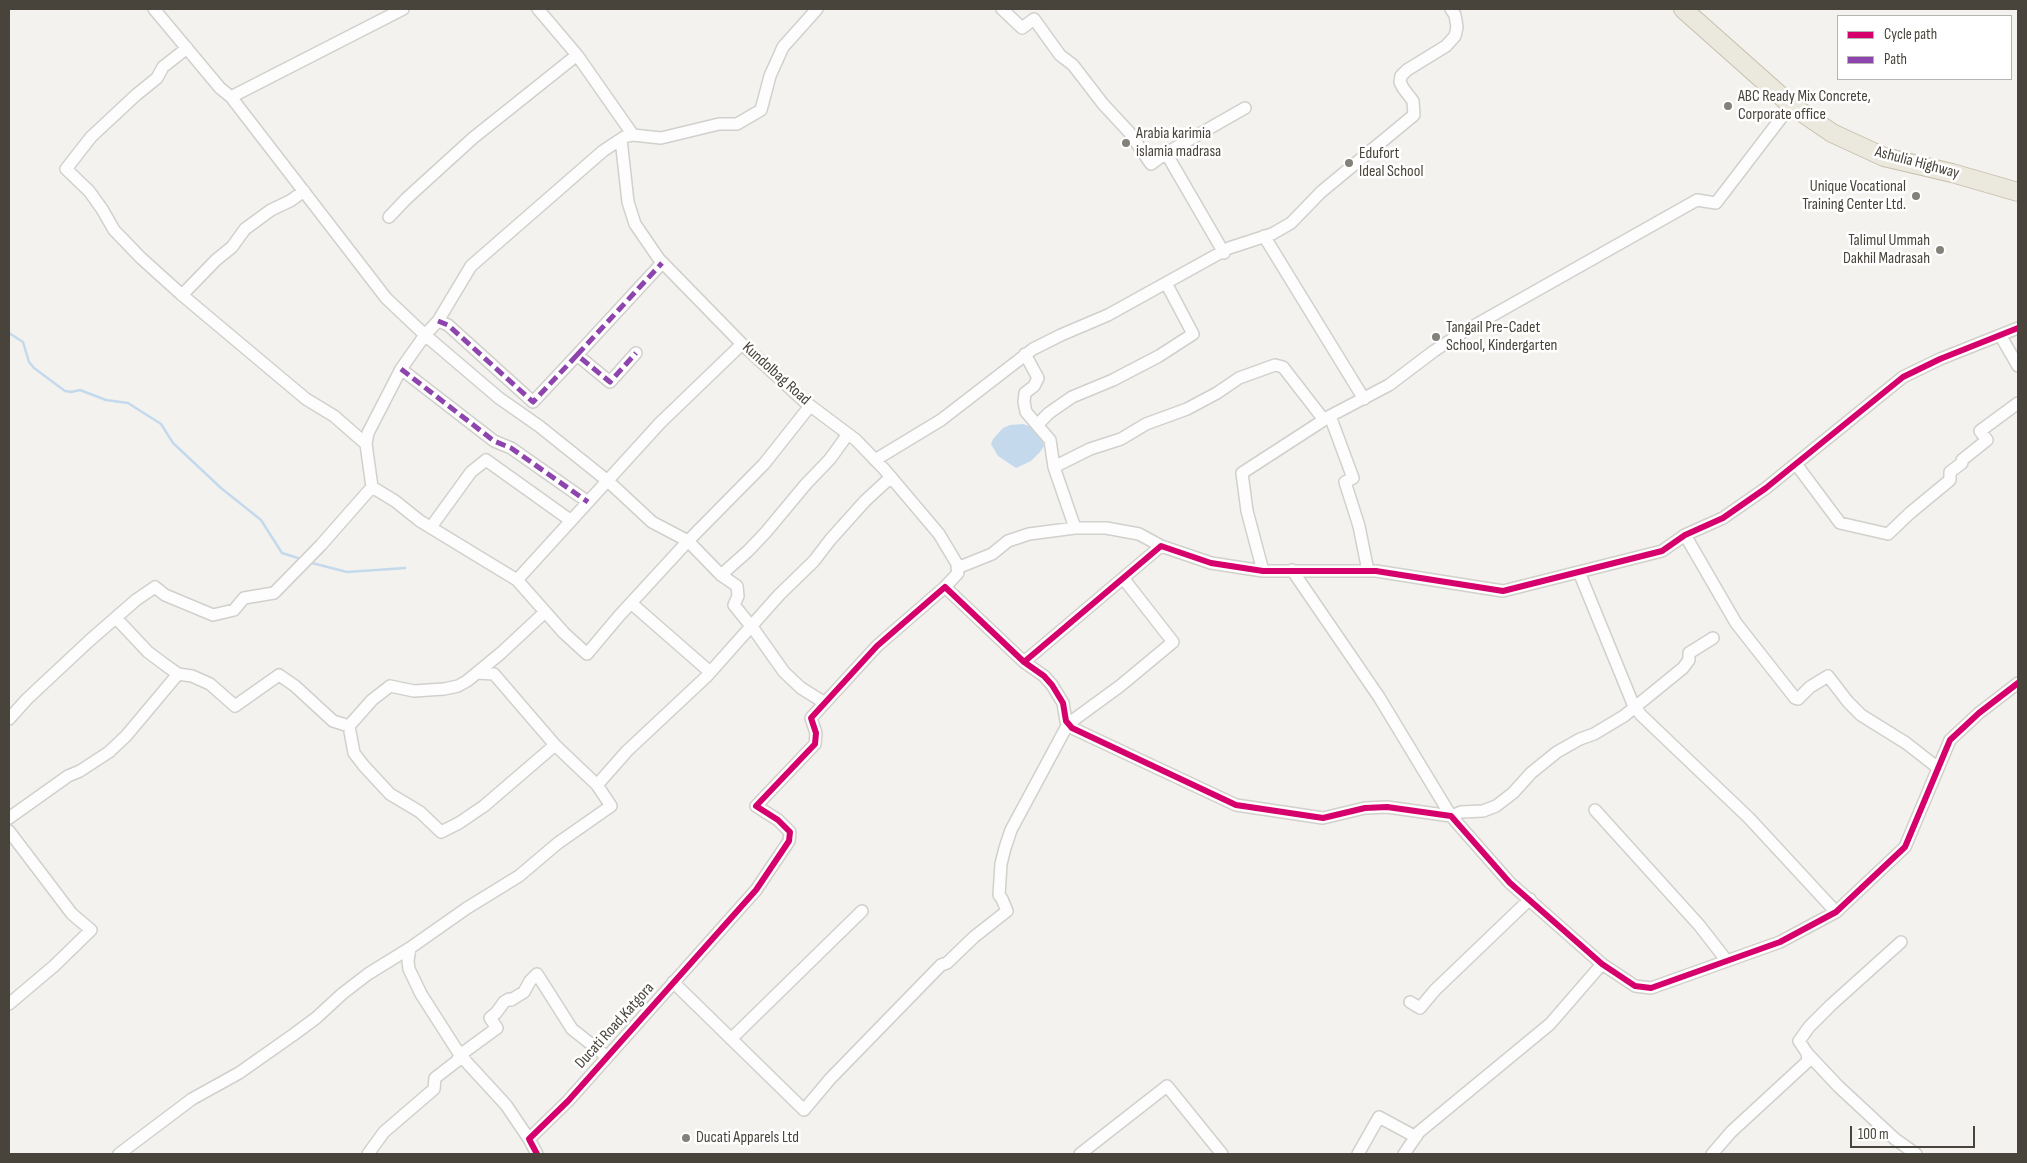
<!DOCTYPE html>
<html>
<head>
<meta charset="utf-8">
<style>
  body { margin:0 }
  #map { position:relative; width:2027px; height:1163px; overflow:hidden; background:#f3f2ef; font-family:"Sofia Sans Condensed",sans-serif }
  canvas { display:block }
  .frame { position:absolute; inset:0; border:10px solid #49443b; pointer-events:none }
  .legend { position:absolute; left:1837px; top:15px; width:175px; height:65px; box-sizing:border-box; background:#fff; border:1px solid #b6b4b1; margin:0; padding:6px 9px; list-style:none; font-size:15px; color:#49443b }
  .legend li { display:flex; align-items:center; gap:10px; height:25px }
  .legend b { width:25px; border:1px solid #b6b4b1 }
  .scale { position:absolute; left:1850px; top:1126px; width:125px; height:22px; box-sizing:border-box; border:2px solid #49443b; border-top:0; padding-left:6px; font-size:15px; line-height:18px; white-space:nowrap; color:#49443b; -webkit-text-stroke:4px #fff; paint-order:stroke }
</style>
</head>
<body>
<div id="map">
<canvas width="2027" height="1163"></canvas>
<div class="frame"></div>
<ul class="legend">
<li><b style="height:6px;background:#d6006c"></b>Cycle path</li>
<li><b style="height:6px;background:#8e44ad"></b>Path</li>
</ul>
<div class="scale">100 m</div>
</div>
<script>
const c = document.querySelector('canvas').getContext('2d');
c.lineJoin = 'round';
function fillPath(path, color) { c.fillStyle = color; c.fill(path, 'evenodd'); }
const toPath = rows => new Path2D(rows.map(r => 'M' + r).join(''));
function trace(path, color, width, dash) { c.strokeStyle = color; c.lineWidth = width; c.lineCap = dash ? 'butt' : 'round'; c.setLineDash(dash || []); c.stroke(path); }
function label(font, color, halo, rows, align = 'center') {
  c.font = font + ' "Sofia Sans Condensed",sans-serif'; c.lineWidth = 5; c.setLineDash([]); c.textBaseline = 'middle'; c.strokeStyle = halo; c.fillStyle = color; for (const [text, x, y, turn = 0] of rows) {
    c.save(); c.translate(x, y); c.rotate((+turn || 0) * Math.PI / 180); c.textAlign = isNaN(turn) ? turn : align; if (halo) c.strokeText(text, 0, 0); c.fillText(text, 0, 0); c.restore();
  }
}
const water = toPath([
  [1023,424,1032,427,1041,437,1044,446,1040,452,1031,461,1016,468,998,456,991,444,993,439,1003,428,1010,425]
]);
const stream = toPath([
  [9,333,23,342,29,362,34,368,65,391,71,392,80,390,106,400,128,403,161,424,173,443,221,488,261,520,282,553,301,559],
  [308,562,347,572,405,568]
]);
const minor = toPath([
  [154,9,220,88,231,97,386,298,425,335,499,398,539,426,609,482,652,522,688,541,721,575,737,586,738,596,734,605,755,631,784,672,801,688,825,703],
  [538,9,577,55,633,135],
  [1002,9,1022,28,1034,19,1060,55,1073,65,1103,104,1129,132,1151,164,1166,153],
  [187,48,163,67,157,78,136,95,91,137,66,169,89,191,102,209,114,230,141,258,182,295,216,260,232,247,245,229,271,210,290,201,304,191],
  [231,97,403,9],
  [621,139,628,202,635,224,659,259,742,344,804,401,856,440,884,469,939,534,957,564,958,573,945,587],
  [389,217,406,199,473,138,577,55],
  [1264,236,1364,399],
  [1224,253,1166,153,1245,108],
  [182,295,306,399,334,416,366,444],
  [438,321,448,325,533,402,577,355,610,382,636,353],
  [2000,335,2018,366],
  [1025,354,1038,378,1034,386,1025,393,1024,402,1026,412,1050,440,1054,467],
  [577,355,662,263],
  [401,369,494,441,511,448,588,502],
  [1330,416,1353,478,1345,482,1359,526,1368,571],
  [1037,425,1049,413,1072,397,1113,380,1159,356,1193,334,1166,283],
  [875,460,941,420,1033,349,1061,335,1108,315,1229,248,1272,234,1291,223,1321,192,1414,115,1413,101,1403,88,1400,82,1401,76,1407,70,1446,46,1455,36,1457,27,1455,15,1451,9],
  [1796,464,1840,523,1888,534,1910,513,1950,480,1950,472,1962,463,1962,460,1987,440,1980,431,2018,403],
  [372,487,395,501,420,521,517,580,564,633,587,654,619,616,688,541,764,464,810,406],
  [431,527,471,472,486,460,570,520],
  [1075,528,1054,467,1090,449,1121,439,1146,424,1187,409,1217,393,1239,378,1275,365,1283,367,1324,420],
  [1685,535,1736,623,1795,698,1798,699,1810,687,1828,676,1848,702,1861,715,1906,743,1938,768],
  [957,568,992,554,1008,541,1029,534,1075,528,1106,528,1139,534,1161,546],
  [1292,570,1379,697,1451,816,1461,812,1483,811,1496,806,1513,793,1531,773,1557,752,1580,739,1594,734,1624,716,1683,668,1689,660,1689,653,1713,638],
  [1263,571,1247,511,1242,473,1330,416,1389,385,1434,351,1463,332,1697,200,1716,203,1791,105],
  [1579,572,1633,704,1641,715,1749,818,1836,912],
  [721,575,748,551,766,532,806,484,830,459,848,434],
  [517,580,660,423,742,344],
  [631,603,710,672],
  [116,618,148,652,164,664,178,674,192,676,210,684,235,706,279,675,295,686,333,721,349,726,372,700,390,686,414,691,444,689,458,686,467,681,501,653,545,612],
  [1024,662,1044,676,1052,685,1063,703,1066,721,1072,728,1236,805,1323,818,1365,808,1387,807,1451,816,1510,883,1602,964,1635,986,1651,988,1780,942,1836,912,1905,847,1950,740,1979,713,2018,683],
  [478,673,494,674,555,745,597,785],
  [9,719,27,699,89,641,136,600,155,587,165,595,213,615,234,610,244,598,274,593,321,545,372,487,366,444,368,433,401,369,425,335,438,321,471,266,603,151,624,137,633,135,661,138,719,124,737,124,761,110,770,76,783,47,817,9],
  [349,726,354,753,364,766,390,794,420,812,441,832,459,823,484,806,555,745],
  [1595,810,1699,925,1727,961],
  [9,818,68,776,80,771,109,752,126,736,178,674],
  [9,831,72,914,91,930,54,966,9,1004],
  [1901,942,1831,1005,1809,1027,1799,1041,1807,1053,1838,1086,1895,1139,1916,1154],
  [673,982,804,1110,830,1079,941,965,947,963,974,937,1007,911,1002,899,999,895,1001,864,1005,848,1011,830,1068,724,1120,686,1173,642,1123,578],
  [1410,1002,1420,1008,1435,990,1530,899],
  [731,1039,862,911],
  [529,1139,506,1105,460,1055,421,994,409,969,408,961,410,948,467,908,519,876,558,843,611,806,597,785,627,751,706,677,779,595,814,561,830,540,865,501,891,477],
  [119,1154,192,1099,239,1073,293,1035,316,1018,342,994,368,974,410,948],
  [368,1154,384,1132,434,1089,435,1078,457,1061,460,1055,497,1028,490,1018,496,1013,504,1002,509,999,511,1000,524,992,530,981,537,974,572,1029,606,1056],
  [537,1154,529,1139,568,1101,756,890,789,841,790,832,778,820,756,806,815,744,816,733,811,718,877,646,945,587,1024,662,1161,546,1211,563,1263,571,1376,571,1503,591,1662,551,1685,535,1723,518,1766,488,1903,377,1940,359,2018,328],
  [1080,1154,1167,1086,1222,1154],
  [1358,1154,1379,1117,1416,1137],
  [1404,1154,1419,1132,1550,1024,1602,964],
  [1712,1154,1731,1132,1808,1061,1807,1053]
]);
const highway = toPath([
  [1683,9,1791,105,1832,133,1884,157,1952,173,2018,192]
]);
const quiet = toPath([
  [438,321,448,325,533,402,577,355,610,382,636,353],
  [577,355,662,263],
  [401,369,494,441,511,448,588,502]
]);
const cycleway = toPath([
  [1024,662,1044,676,1052,685,1063,703,1066,721,1072,728,1236,805,1323,818,1365,808,1387,807,1451,816,1510,883,1602,964,1635,986,1651,988,1780,942,1836,912,1905,847,1950,740,1979,713,2018,683],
  [537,1154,529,1139,568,1101,756,890,789,841,790,832,778,820,756,806,815,744,816,733,811,718,877,646,945,587,1024,662,1161,546,1211,563,1263,571,1376,571,1503,591,1662,551,1685,535,1723,518,1766,488,1903,377,1940,359,2018,328]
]);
const markers = [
  [1728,106,5,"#84817a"],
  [1126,143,5,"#84817a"],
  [1349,163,5,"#84817a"],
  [1916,196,5,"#84817a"],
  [1940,250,5,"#84817a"],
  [1436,337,5,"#84817a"],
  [686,1138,5,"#84817a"]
];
const poiNames = [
  ["ABC Ready Mix Concrete,",1738,97],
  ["Corporate office",1738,115],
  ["Arabia karimia",1136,134],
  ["islamia madrasa",1136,152],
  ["Edufort",1359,154],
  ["Ideal School",1359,172],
  ["Unique Vocational",1906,187,"right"],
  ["Training Center Ltd.",1906,205,"right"],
  ["Talimul Ummah",1930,241,"right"],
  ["Dakhil Madrasah",1930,259,"right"],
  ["Tangail Pre-Cadet",1446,328],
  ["School, Kindergarten",1446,346],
  ["Ducati Apparels Ltd",696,1138]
];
const streetNames = [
  ["Ashulia Highway",1917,163,15],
  ["Kundolbag Road",776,374,42],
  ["Ducati Road,Katgora",615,1026,-48]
];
fillPath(water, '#c4daec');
trace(stream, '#c4daec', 2.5);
trace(minor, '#d1d0cc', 14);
trace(highway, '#c8bfad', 20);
trace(minor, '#fdfdfd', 11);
trace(highway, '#ebe8dd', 18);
trace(quiet, '#8e44ad', 5, [10, 5]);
trace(cycleway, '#d6006c', 6);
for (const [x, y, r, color] of markers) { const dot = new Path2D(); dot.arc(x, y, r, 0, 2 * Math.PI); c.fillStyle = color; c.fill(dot); trace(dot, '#fff', 2); }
label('16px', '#49443b', '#fff', poiNames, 'left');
label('16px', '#49443b', '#fff', streetNames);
</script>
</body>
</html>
